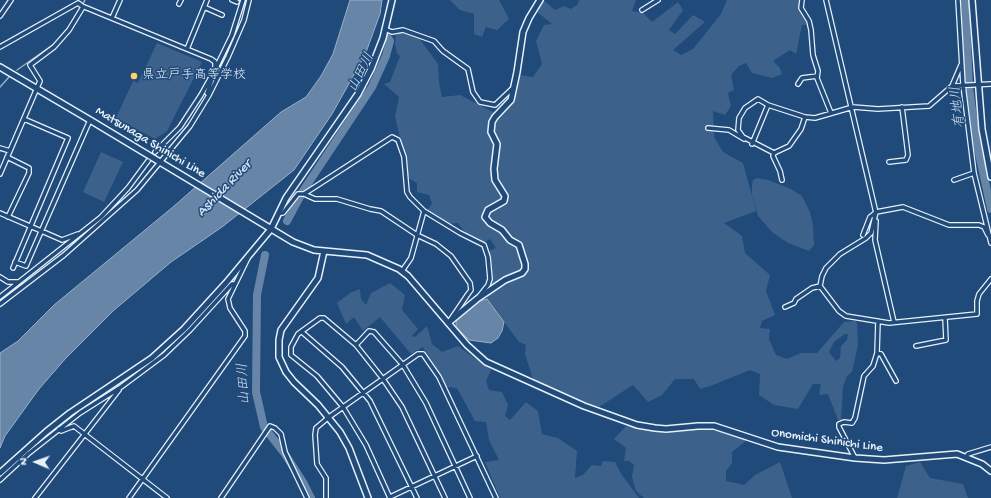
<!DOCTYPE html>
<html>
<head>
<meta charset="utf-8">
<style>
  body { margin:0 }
  #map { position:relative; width:991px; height:498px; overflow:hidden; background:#1f4a7a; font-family:"Gochi Hand",sans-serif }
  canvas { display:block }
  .north { position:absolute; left:16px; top:442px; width:40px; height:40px; -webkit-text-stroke:3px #1f4a7a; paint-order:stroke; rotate:272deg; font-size:11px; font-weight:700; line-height:16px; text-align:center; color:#e8f1f8 }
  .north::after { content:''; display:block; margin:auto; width:14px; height:18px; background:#e8f1f8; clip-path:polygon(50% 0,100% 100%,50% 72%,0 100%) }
</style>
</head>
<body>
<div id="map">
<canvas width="991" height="498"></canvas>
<div class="north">N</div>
</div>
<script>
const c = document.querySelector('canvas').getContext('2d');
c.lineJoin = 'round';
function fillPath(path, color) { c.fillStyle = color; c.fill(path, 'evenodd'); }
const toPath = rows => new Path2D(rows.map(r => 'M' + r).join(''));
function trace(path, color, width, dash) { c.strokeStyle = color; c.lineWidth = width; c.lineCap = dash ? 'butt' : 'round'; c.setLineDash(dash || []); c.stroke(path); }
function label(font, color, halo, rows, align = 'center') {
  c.font = font + ' "Gochi Hand","Klee One",sans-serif'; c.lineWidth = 3; c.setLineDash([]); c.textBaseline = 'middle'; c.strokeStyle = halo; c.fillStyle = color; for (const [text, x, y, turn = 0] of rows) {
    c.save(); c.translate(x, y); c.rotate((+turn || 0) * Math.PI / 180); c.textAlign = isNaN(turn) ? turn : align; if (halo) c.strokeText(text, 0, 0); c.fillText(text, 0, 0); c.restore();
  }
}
const green = toPath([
  [450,0,499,0,509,19,497,30,486,27,482,37,474,34,474,14,460,10],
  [543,0,555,10,564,6,571,9,578,4,579,0,636,0,632,11,643,13,652,22,678,2,683,10,669,30,675,34,693,15,705,22,673,50,681,55,693,49,721,14,727,0,800,0,799,6,807,25,802,25,796,54,790,50,773,61,780,68,782,74,772,78,752,73,746,63,739,66,731,75,734,90,728,93,731,106,725,115,713,111,714,137,723,152,743,163,756,211,724,223,742,236,745,253,770,275,766,291,775,315,762,321,760,328,770,329,769,339,776,355,787,359,801,353,817,353,844,322,855,321,857,323,858,345,852,372,847,376,843,387,841,420,838,420,828,394,819,395,821,384,813,384,798,409,774,405,759,395,760,374,750,370,713,385,700,389,694,379,675,379,662,395,648,402,633,385,599,407,576,399,533,379,525,354,526,345,519,342,487,299,492,272,489,251,496,248,490,239,483,243,467,235,458,223,448,224,427,211,432,203,429,195,417,192,417,183,410,179,405,174,404,154,395,117,399,97,384,84,390,82,400,56,397,53,395,44,396,35,401,32,408,33,418,37,438,64,439,83,442,97,460,95,495,113,493,119,505,112,515,96,519,75,533,77,542,64,536,41,544,25,552,24,536,11],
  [845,334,848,334,847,340,841,346,840,358,836,361,829,352,834,342],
  [157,43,202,62,167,131,155,139,116,118,133,81,138,83],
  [101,152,123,162,104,202,83,192],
  [757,178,768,180,791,189,802,196,810,212,813,226,814,245,809,251,788,243,772,232,758,216,752,195,752,185,753,180],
  [390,283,405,295,402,310,418,329,412,336,415,337,427,326,432,344,442,352,458,346,491,370,486,381,489,390,502,392,508,405,505,416,510,420,526,402,538,411,542,434,558,438,577,451,575,478,583,475,592,465,601,466,603,461,615,462,622,475,639,498,500,498,485,462,499,460,489,440,486,422,475,421,457,388,447,387,423,347,411,354,380,317,363,331,354,317,346,324,337,303,350,293,360,289,361,299,366,305,371,293],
  [626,426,659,432,704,429,726,432,747,440,732,452,732,463,726,471,726,481,744,485,755,475,780,462,792,498,644,498,636,491,632,477,634,465,629,461,624,461,626,448,614,439],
  [920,462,930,478,963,484,968,498,897,498,906,466]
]);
const water = toPath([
  [350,0,382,0,380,14,365,55,332,114,294,170,222,227,171,262,113,311,66,358,39,389,5,436,0,448,0,353,18,341,54,305,173,207,281,112,306,97,321,76,333,54,350,0],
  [487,299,504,322,502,331,498,338,491,343,469,340,456,327,456,321,480,301,487,299]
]);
const stream = toPath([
  [17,70,54,44,68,28,85,0],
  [0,87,9,77]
]);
const river = toPath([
  [965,0,969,87,976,140,991,209],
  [287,221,303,191,372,87,386,56,390,41,388,38],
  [265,255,257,295,256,392,264,427,285,454,304,484,311,498]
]);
const street = toPath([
  [232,0,237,2],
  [802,0,801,8,809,21,811,30,813,55,818,71,817,78,831,113],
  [826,0,876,213],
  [958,0,963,85,974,173,991,243],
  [179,4,181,0],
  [204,7,222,15],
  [642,10,658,0],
  [0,16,11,0],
  [112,18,120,0],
  [385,29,392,32,403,30,434,41,443,51,468,69,473,92,480,102,495,105,514,87],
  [0,47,78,3,82,6,211,59,215,62,215,71,207,93,209,95],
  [187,49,207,0],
  [215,70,232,35,243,0],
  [798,84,802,78,817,76],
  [952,86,961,65],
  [805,117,768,105,758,99,745,108,739,118,738,130,743,137,774,153,789,146,801,129,805,117,815,118,853,107,878,109,929,106,952,86,991,84],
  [708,128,729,130,744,139],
  [752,144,768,105],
  [0,148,10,151],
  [155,152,180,127,201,95,211,77],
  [774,153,773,156,780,171,782,180],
  [7,157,29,168,29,173,8,217],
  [889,162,906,160,908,155,902,107],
  [0,174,40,81,30,65,54,47,69,30,83,7],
  [954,180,974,173],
  [304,194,392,137,398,140,404,157,407,192,410,197,424,211,411,258,402,271],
  [424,211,460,233,484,245,488,257,490,279,488,285,477,299],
  [0,213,62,240,78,234],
  [279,213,283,213,298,194,304,194,315,199,337,199,370,209,381,211,417,235,436,244,451,256,470,283,471,290,468,294,451,319],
  [876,221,875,240,894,322],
  [863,235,870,217,875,213],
  [991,236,988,235,984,227,979,225,949,225,903,207,876,212,871,233,866,238,840,254,826,268,822,276,820,286,839,311,846,316,889,323,977,314,977,301,979,294,991,279],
  [15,262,26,266,90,120],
  [13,268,68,138,24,119],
  [0,277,8,282,19,282],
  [0,297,101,217,128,188,148,161],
  [0,304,64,255,137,190,190,126,209,95,228,57,244,20,249,0],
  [785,307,794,303,796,299,812,288,820,286],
  [302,332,342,367,370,401,417,498],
  [356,345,369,331,374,332,403,365,426,403,470,498],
  [916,346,946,340,945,318],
  [877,353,881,354,896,381],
  [59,429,61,431,74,426,167,498],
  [966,457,968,454,991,447],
  [855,458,839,427,839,424,844,422,852,423,855,418,864,376,873,366,877,353,878,321],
  [0,480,28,454,80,413,121,387,164,355,190,330,232,284,235,284],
  [390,497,477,456],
  [35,498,119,390],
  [129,498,245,336,245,331,230,308,228,299,248,258],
  [221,498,270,426,275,428,281,434,285,452,307,498],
  [326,498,326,478,317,464,315,435,316,428,329,417,418,354,423,354,439,377,496,498],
  [390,498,366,445,343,407,317,376,291,355,291,347,298,334,320,318,324,318,356,345,383,379,402,407,445,498]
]);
const secondary = toPath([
  [972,0,982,129,991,177],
  [0,67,90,120,293,242,314,250,367,255,399,269,408,276,467,345,486,362,584,406,637,425,655,428,666,429,698,426,714,426,778,447,855,458,884,460,957,454,982,464,991,471],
  [324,251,318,278,281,330,279,340,279,357,286,372,294,382,318,405,340,432,349,448,368,498],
  [448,323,477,299,505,280,522,273,525,269,525,264,519,245,510,240,502,230,490,223,485,217,488,210,504,201,505,196,495,180,494,169,497,144,491,132,492,122,495,117,511,100,517,72,523,32,529,18,540,0],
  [0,473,46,432,70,413,152,358,184,329,226,283,271,229,286,198,358,94,371,69,383,38,392,0]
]);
const markers = [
  [134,76,4,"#ffd166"]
];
const poiNames = [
  ["県立戸手高等学校",142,76]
];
const streetNames = [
  ["Matsunaga Shinichi Line",150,143,31],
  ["Onomichi Shinichi Line",827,441,8]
];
const waterNames = [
  ["山田川",362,73,-63],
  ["有地川",959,107,-97],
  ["Ashida River",225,189,-46],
  ["山田川",245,384,-94]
];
fillPath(green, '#3c628c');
fillPath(water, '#6685a7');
trace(water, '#9ab0c7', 1);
trace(stream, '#9ab0c7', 1.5);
trace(river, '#6685a7', 8);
trace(street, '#e8f1f8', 6);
trace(secondary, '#e8f1f8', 8);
trace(street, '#1f4a7a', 3.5);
trace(secondary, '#1f4a7a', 5);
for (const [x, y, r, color] of markers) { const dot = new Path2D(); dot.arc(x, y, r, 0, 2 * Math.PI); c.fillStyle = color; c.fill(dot); trace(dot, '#1f4a7a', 1.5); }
label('13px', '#e8f1f8', '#1f4a7a', poiNames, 'left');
label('13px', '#e8f1f8', '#1f4a7a', streetNames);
label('italic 14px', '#d4e1ec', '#1f4a7a', waterNames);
</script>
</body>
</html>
